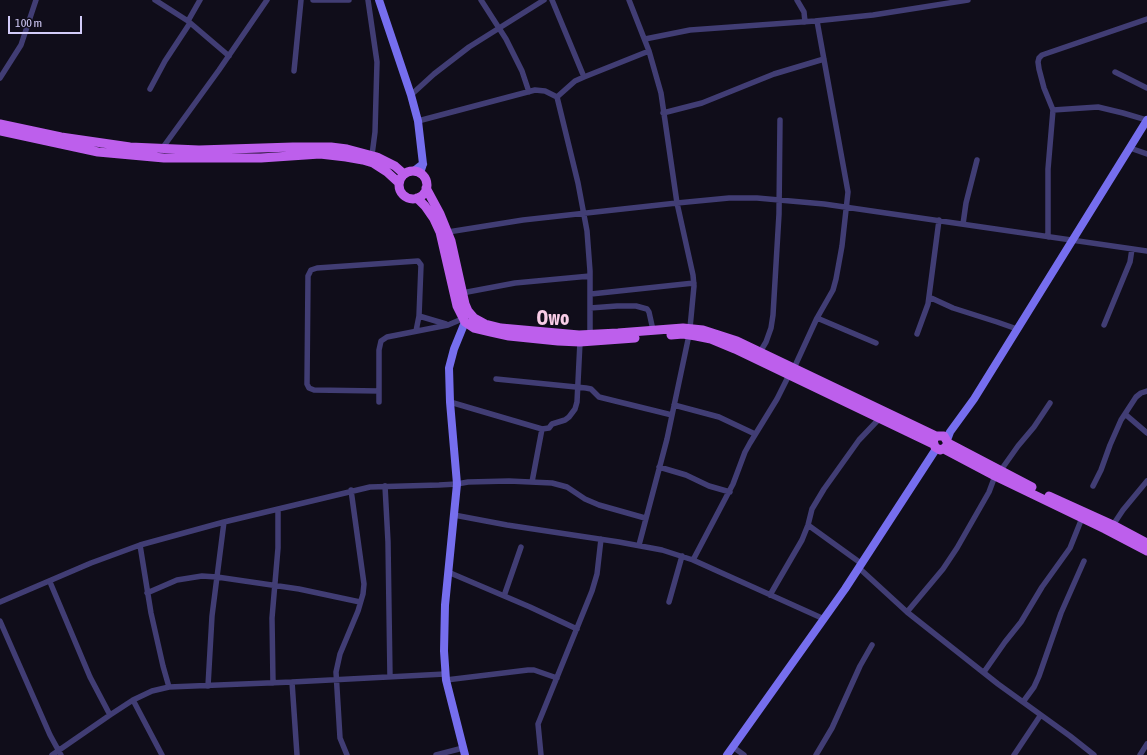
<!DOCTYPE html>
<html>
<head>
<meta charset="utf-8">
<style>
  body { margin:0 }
  #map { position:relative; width:1147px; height:755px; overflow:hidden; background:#100d1a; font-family:"Asap Condensed",sans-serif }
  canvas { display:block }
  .scale { position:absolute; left:8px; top:16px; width:74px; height:18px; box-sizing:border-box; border:2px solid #d3ccf9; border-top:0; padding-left:5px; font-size:12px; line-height:14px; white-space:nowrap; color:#d3ccf9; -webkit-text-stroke:3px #100d1a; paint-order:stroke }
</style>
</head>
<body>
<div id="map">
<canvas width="1147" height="755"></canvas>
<div class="scale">100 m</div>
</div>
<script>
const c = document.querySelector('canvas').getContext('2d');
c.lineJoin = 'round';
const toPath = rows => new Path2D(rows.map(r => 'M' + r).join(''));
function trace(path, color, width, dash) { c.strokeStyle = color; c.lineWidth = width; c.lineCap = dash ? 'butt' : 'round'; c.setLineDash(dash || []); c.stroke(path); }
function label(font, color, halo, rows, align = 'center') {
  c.font = font + ' "Asap Condensed",sans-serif'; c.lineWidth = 4; c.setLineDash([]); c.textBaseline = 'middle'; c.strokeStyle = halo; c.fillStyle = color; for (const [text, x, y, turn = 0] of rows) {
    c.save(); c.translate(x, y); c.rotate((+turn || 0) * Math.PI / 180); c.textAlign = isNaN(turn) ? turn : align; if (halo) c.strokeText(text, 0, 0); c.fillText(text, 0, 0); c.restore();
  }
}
const street = toPath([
  [155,0,188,21,229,56],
  [313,0,349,0],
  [368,0,377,62,375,132,372,155],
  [481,0,506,39,522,71,529,92],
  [552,0,584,77],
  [629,0,649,51,661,93,677,203,693,275,694,286,690,328],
  [797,0,804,12,805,22],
  [188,21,200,0],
  [645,39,690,30,815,21,873,15,968,0],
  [294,71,301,0],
  [1115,72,1147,88],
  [0,78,21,45,36,0],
  [150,89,165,61,190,23],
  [411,95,434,74,469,47,544,0],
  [557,97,575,81,584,77,649,51],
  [1053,110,1098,107,1123,113,1147,120],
  [663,113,702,103,774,74,824,59],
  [418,121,535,90,545,91,557,97,578,183,587,231,590,271,590,335],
  [1130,148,1147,154],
  [161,150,219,70,267,0],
  [963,224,966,203,977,160],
  [448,232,523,220,677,203,729,198,757,198,824,204,1147,251],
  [1048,237,1048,169,1053,110,1044,88,1039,69,1038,62,1039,58,1042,55,1147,19],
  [462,293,515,283,590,276],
  [591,294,694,283],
  [929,297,953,308,997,322,1017,329],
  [590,308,617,306,636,306,647,309,649,312,653,330],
  [419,316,446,324],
  [817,318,876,343],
  [1104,325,1130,262,1132,249],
  [917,334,928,304,939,220],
  [760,352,766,342,771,328,773,315,779,214,780,120],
  [794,368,817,318,833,290,836,279,842,246,848,192,817,21],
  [496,379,586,388,591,389,599,397,672,415],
  [379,391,314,390,309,388,307,384,308,276,311,270,317,268,418,261,421,265,419,316,416,331],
  [379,402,379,350,381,341,387,337,448,325,462,319],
  [450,402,542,429,549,428,552,424,565,420,569,417,575,409,577,402,580,342],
  [674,405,719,417,755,434],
  [1125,414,1147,433],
  [659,467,686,475,709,486,730,492],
  [1001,470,1018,446,1034,427,1050,403],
  [532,482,542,429],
  [385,486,388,542,390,677],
  [1093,486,1101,470,1110,445,1121,420,1136,397,1141,393,1147,391],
  [454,515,507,525,619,542,662,550,693,560,824,619],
  [808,525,862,564],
  [1113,525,1123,510,1147,481],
  [140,545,151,613,163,666,169,687],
  [639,545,667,439,689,335],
  [693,560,733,484,745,452,750,443,777,399,789,375],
  [859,568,907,612,998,684,1070,736,1094,755],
  [448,572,530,607,577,629],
  [50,582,90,677,110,715],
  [147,593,177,580,202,576,217,577,299,589,360,602],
  [770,595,802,540,808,525,812,509,824,489,859,440,879,419],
  [504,596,521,547],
  [0,602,91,563,140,545,224,522,370,487,439,485,457,484,468,482,509,481,552,483,567,487,585,499,599,505,645,518],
  [669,602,682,556],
  [907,612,943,569,957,548,989,492,995,476],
  [0,621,50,735,61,755],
  [984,672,1005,642,1021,622,1042,587,1070,548,1082,518],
  [446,680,528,670,534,670,557,678],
  [292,682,297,755],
  [273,683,272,618,278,548,278,509],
  [208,686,212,616,224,522],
  [133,700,162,755],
  [1023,702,1034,687,1039,676,1061,613,1084,561],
  [733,747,744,755],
  [52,755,110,715,133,700,152,691,169,687,292,682,445,674],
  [347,755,340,738,336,672,340,654,358,611,363,594,364,584,351,490],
  [436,755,463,748],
  [541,755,538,724,592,591,597,574,601,539],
  [816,755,832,728,860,666,872,645],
  [1014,755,1040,716],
  [1140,755,1147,744]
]);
const secondary = toPath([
  [379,0,411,95,418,121,423,164,420,173],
  [414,171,423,164],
  [947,440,950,432,974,399,1147,120],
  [465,755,446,680,444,651,445,605,457,484,450,402,449,368,454,349,465,322],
  [727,755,845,589,936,449]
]);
const primary = toPath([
  [0,124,61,137,130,147,199,150,293,147,331,147,347,149,377,157,395,166,404,174],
  [0,131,98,152,164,158,261,158,320,154,346,157,363,160,373,163,387,172,399,183],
  '399 185a14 14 0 1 1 28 0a14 14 0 1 1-28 0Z',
  [426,188,440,214,451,241,465,304,468,311,474,318,485,324,501,328,579,335,618,333,683,328,703,330,737,341,760,352,936,436,944,436,948,443,945,448,940,450,935,447,933,441,936,436],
  [417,198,425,206,434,219,440,232,457,306,465,322,474,328,491,332,509,336,558,341,580,342,635,338],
  [671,335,683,334,696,336,711,339,735,349,933,444],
  [948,443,1032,487],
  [944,449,995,476,1105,529,1147,551],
  [1049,496,1113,525,1147,543]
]);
const townNames = [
  ["Owo",553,319]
];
trace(street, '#413d74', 5.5);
trace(secondary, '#766eee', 8);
trace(primary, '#bd5fec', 9);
label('bold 20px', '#f9cde7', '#100d1a', townNames);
</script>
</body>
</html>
